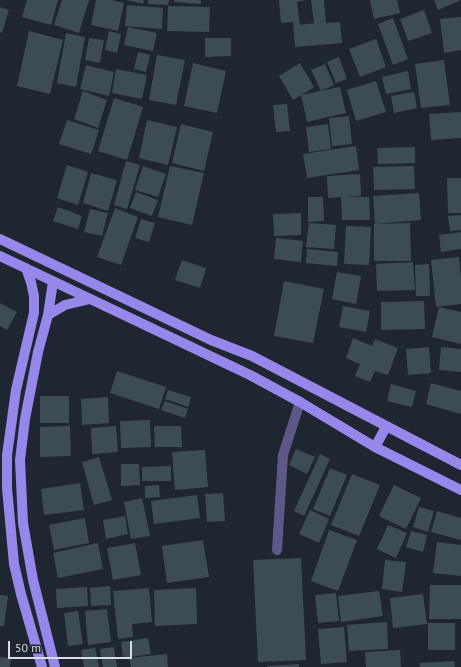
<!DOCTYPE html>
<html>
<head>
<meta charset="utf-8">
<style>
  body { margin:0 }
  #map { position:relative; width:461px; height:667px; overflow:hidden; background:#1f2631; font-family:"PT Sans",sans-serif }
  canvas { display:block }
  .scale { position:absolute; left:8px; top:641px; width:124px; height:18px; box-sizing:border-box; border:2px solid #d9dee6; border-top:0; padding-left:5px; font-size:12px; line-height:14px; white-space:nowrap; color:#d9dee6; -webkit-text-stroke:3px #1f2631; paint-order:stroke }
</style>
</head>
<body>
<div id="map">
<canvas width="461" height="667"></canvas>
<div class="scale">50 m</div>
</div>
<script>
const c = document.querySelector('canvas').getContext('2d');
c.lineJoin = 'round';
function fillPath(path, color) { c.fillStyle = color; c.fill(path, 'evenodd'); }
const toPath = rows => new Path2D(rows.map(r => 'M' + r).join(''));
function trace(path, color, width, dash) { c.strokeStyle = color; c.lineWidth = width; c.lineCap = dash ? 'butt' : 'round'; c.setLineDash(dash || []); c.stroke(path); }
const building = toPath([
  [27,0,58,0,51,25,22,17],
  [62,0,89,0,79,33,54,25],
  [96,0,112,0,124,3,118,31,91,25],
  [126,0,144,0,143,4],
  [148,0,169,0,168,5,148,4],
  [174,0,201,0,201,4,174,2],
  [279,0,306,0,297,2,300,25,314,23,311,0,324,0,326,23,340,22,342,43,295,47,293,22,281,23],
  [370,0,397,0,400,13,374,19],
  [434,0,461,0,438,10],
  [127,5,163,8,162,29,125,26],
  [168,6,210,7,209,32,167,31],
  [0,7,9,10,2,33,0,32],
  [424,10,432,33,408,41,400,19],
  [461,17,461,50,444,53,440,19],
  [393,18,408,59,393,65,378,24],
  [128,27,157,33,153,51,124,45],
  [29,31,63,40,50,94,17,86],
  [109,31,121,34,117,53,105,50],
  [66,33,85,37,76,87,57,83],
  [89,38,104,40,100,63,85,60],
  [205,38,231,38,231,56,205,57],
  [376,39,386,67,360,77,349,49],
  [138,52,150,55,146,72,134,69],
  [157,55,185,60,176,105,149,100],
  [339,57,347,79,336,83,327,62],
  [444,60,450,105,421,108,415,64],
  [193,63,226,71,217,113,184,106],
  [300,63,314,87,293,100,279,76],
  [325,64,334,85,321,91,311,70],
  [86,65,114,72,109,96,80,89],
  [116,69,147,75,142,99,112,93],
  [408,71,411,89,386,94,382,77],
  [376,81,386,112,356,121,347,90],
  [340,87,346,113,307,122,301,95],
  [83,91,107,100,98,128,74,119],
  [414,92,417,108,394,113,391,96],
  [114,98,143,107,127,160,98,151],
  [287,104,290,131,276,132,273,105],
  [461,112,461,138,431,140,429,114],
  [349,116,352,144,332,146,329,118],
  [67,120,99,130,91,154,59,144],
  [147,120,177,127,168,165,139,158],
  [181,124,213,132,204,171,172,163],
  [328,124,331,149,309,152,306,127],
  [356,146,359,170,307,178,303,154],
  [415,147,415,163,378,164,377,148],
  [126,161,140,165,127,209,114,205],
  [67,165,88,172,78,205,57,198],
  [143,166,166,174,158,197,135,190],
  [170,166,204,173,192,225,158,217],
  [414,166,415,189,374,190,373,167],
  [91,173,117,180,108,211,83,203],
  [360,174,361,196,343,197,369,197,370,220,342,220,341,197,328,198,327,176],
  [447,178,461,178,461,213,448,213],
  [136,192,158,200,152,216,130,208],
  [419,193,421,220,375,224,373,196],
  [308,197,323,197,324,221,308,222],
  [58,207,82,216,78,229,53,221],
  [115,208,138,217,121,265,97,257],
  [90,209,108,213,102,236,84,232],
  [301,213,301,235,274,236,273,214],
  [461,215,461,230,450,231,448,216],
  [141,219,155,223,149,242,135,238],
  [309,223,336,225,334,249,306,247],
  [410,223,411,261,374,261,374,224],
  [346,226,371,227,369,265,344,264],
  [461,232,461,249,441,252,439,235],
  [276,238,303,241,301,262,274,259],
  [307,249,338,252,337,266,306,263],
  [459,257,461,279,461,304,436,307,431,260],
  [182,260,206,268,200,288,175,280],
  [413,262,415,290,377,291,376,264],
  [429,264,430,296,416,296,415,265],
  [337,272,361,276,356,304,332,299],
  [284,281,324,289,313,343,274,336],
  [424,301,425,329,381,330,381,302],
  [0,303,17,312,7,330,0,326],
  [343,306,370,311,366,332,339,327],
  [439,307,461,312,461,344,432,337],
  [353,338,372,346,375,339,398,348,388,375,375,371,370,382,355,376,360,364,346,358],
  [429,347,431,373,408,375,406,349],
  [441,347,461,349,461,372,439,370],
  [117,371,166,387,159,409,110,393],
  [431,383,461,391,461,414,426,404],
  [391,384,416,391,412,407,387,401],
  [168,390,191,397,188,407,165,399],
  [40,396,69,396,69,423,40,423],
  [108,397,109,423,82,425,81,399],
  [165,401,188,409,185,418,161,410],
  [150,420,151,447,121,448,120,421],
  [70,426,71,456,40,457,40,427],
  [116,426,118,452,92,454,91,428],
  [154,426,181,426,182,447,155,447],
  [296,449,315,457,307,474,289,465],
  [205,450,208,487,175,490,172,452],
  [320,454,330,459,304,516,294,511],
  [99,457,112,500,94,505,82,462],
  [121,464,139,464,140,485,121,486],
  [171,466,171,481,142,481,142,467],
  [330,468,347,475,330,516,313,509],
  [352,474,380,485,359,536,331,525],
  [80,483,84,510,44,515,41,489],
  [159,485,160,497,145,498,145,486],
  [394,485,421,498,406,529,379,516],
  [223,493,225,521,207,522,205,494],
  [197,495,200,518,154,524,151,501],
  [142,498,150,536,131,539,124,502],
  [419,507,434,511,428,532,413,527],
  [310,510,329,519,319,543,299,534],
  [437,511,461,518,461,540,431,532],
  [125,516,128,534,106,539,103,520],
  [85,518,89,543,54,550,49,525],
  [388,525,407,533,396,558,377,549],
  [329,530,357,540,338,591,311,581],
  [411,531,427,535,423,552,406,547],
  [203,540,209,577,167,583,162,546],
  [437,542,461,545,461,576,433,573],
  [98,543,103,569,58,578,53,553],
  [135,543,141,575,113,580,107,548],
  [301,558,306,660,258,662,253,560],
  [385,560,406,562,402,592,382,589],
  [430,585,461,585,461,619,429,619],
  [110,586,111,605,91,606,90,588],
  [87,587,88,606,57,608,56,589],
  [149,588,152,622,132,624,133,637,118,639,113,591],
  [196,588,197,624,155,626,154,590],
  [379,591,383,616,341,622,338,596],
  [336,593,339,621,318,623,315,595],
  [423,594,427,624,393,628,390,598],
  [0,595,8,596,4,626,0,626],
  [107,609,111,642,88,645,85,611],
  [78,611,83,644,68,646,64,613],
  [387,622,388,649,349,651,347,625],
  [428,623,455,623,455,650,428,650],
  [344,627,347,662,321,664,318,629],
  [148,638,151,654,123,658,121,642],
  [114,647,117,667,103,667,100,649],
  [95,648,99,667,84,667,81,650],
  [400,650,401,667,366,667,365,652],
  [167,654,168,667,131,667,129,658],
  [0,657,11,658,10,667,0,667],
  [454,661,455,667,420,667,419,663],
  [299,664,299,667,267,667,267,666]
]);
const minor = toPath([
  [277,550,283,455,300,402]
]);
const major = toPath([
  [0,239,211,340,252,356,461,465],
  [0,256,250,375,300,402,375,447,461,490],
  [26,268,31,282,34,296,34,313,16,390,7,455,7,488,14,564,21,594,42,667],
  [53,282,48,315,38,352,25,419,20,460,23,523,33,580,55,667],
  [48,315,65,305,90,299],
  [375,447,386,427]
]);
fillPath(building, '#3d4c53');
trace(minor, '#5e5888', 10);
trace(major, '#9688eb', 10);
</script>
</body>
</html>
